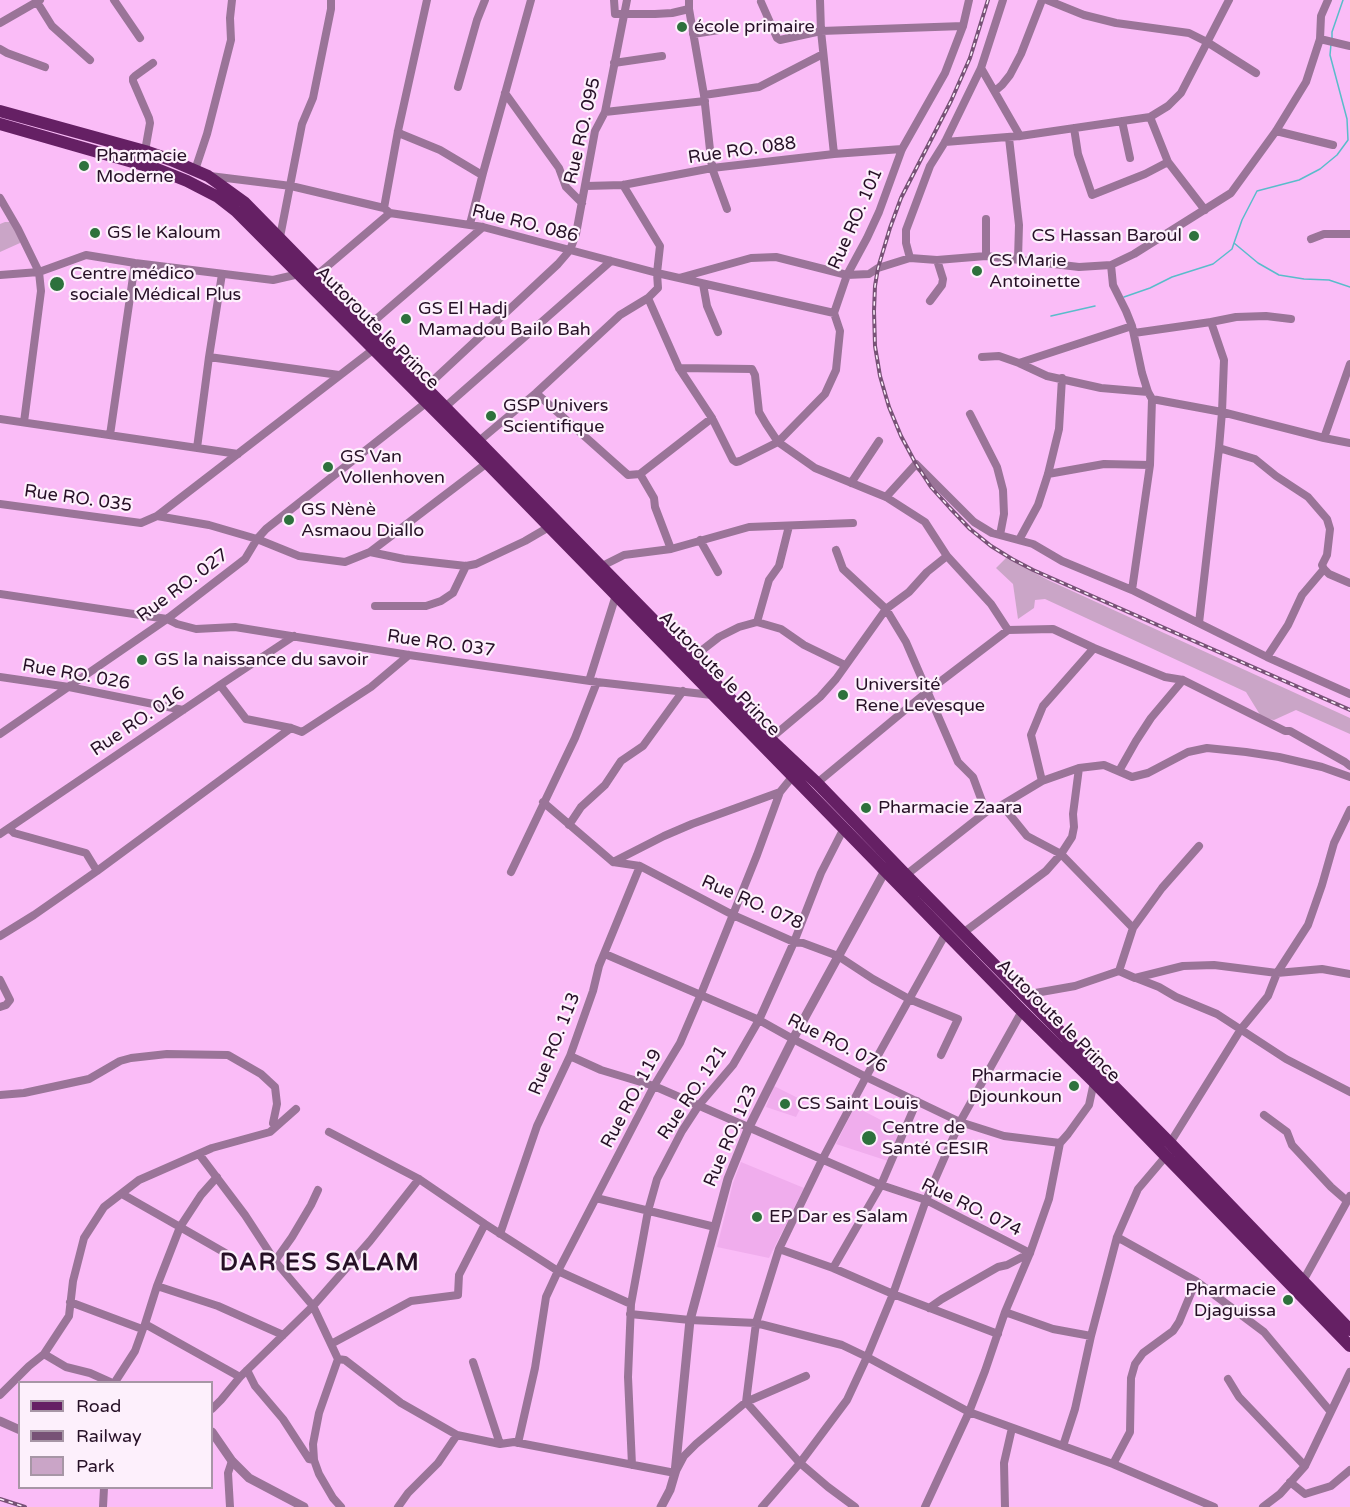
<!DOCTYPE html>
<html>
<head>
<meta charset="utf-8">
<style>
  body { margin:0 }
  #map { position:relative; width:1350px; height:1507px; overflow:hidden; background:#fabcf7; font-family:"Varela Round",sans-serif }
  canvas { display:block }
  .legend { position:absolute; left:18px; top:1381px; width:195px; height:108px; box-sizing:border-box; background:#fdf0fc; border:2px solid #a796a6; margin:0; padding:8px 10px; list-style:none; font-size:18px; color:#261026 }
  .legend li { display:flex; align-items:center; gap:12px; height:30px }
  .legend b { width:30px; border:2px solid #a796a6 }
</style>
</head>
<body>
<div id="map">
<canvas width="1350" height="1507"></canvas>
<ul class="legend">
<li><b style="height:8px;background:#652064"></b>Road</li>
<li><b style="height:8px;background:#775276"></b>Railway</li>
<li><b style="height:16px;background:#caa5c7"></b>Park</li>
</ul>
</div>
<script>
const c = document.querySelector('canvas').getContext('2d');
c.lineJoin = 'round';
function fillPath(path, color) { c.fillStyle = color; c.fill(path, 'evenodd'); }
const toPath = rows => new Path2D(rows.map(r => 'M' + r).join(''));
function trace(path, color, width, dash) { c.strokeStyle = color; c.lineWidth = width; c.lineCap = dash ? 'butt' : 'round'; c.setLineDash(dash || []); c.stroke(path); }
function label(font, color, halo, rows, align = 'center') {
  c.font = font + ' "Varela Round",sans-serif'; c.lineWidth = 4.5; c.setLineDash([]); c.textBaseline = 'middle'; c.strokeStyle = halo; c.fillStyle = color; for (const [text, x, y, turn = 0] of rows) {
    c.save(); c.translate(x, y); c.rotate((+turn || 0) * Math.PI / 180); c.textAlign = isNaN(turn) ? turn : align; if (halo) c.strokeText(text, 0, 0); c.fillText(text, 0, 0); c.restore();
  }
}
const built = toPath([
  [774,1086,804,1101,796,1117,766,1107],
  [856,1107,902,1131,888,1161,836,1144,854,1108],
  [741,1162,804,1188,769,1258,717,1247,733,1183]
]);
const green = toPath([
  [5,222,12,222,20,237,20,243,0,252,0,224],
  [1006,558,1048,580,1350,718,1350,734,1296,710,1274,720,1262,718,1246,692,1045,599,1035,600,1034,608,1018,619,1013,584,996,568]
]);
const stream = toPath([
  [1332,39,1332,32,1343,0],
  [1331,44,1330,55,1347,119,1348,140,1337,155,1320,169,1299,180,1257,191,1242,220,1234,243,1258,263,1279,275,1304,279,1329,280,1350,287],
  [1124,297,1150,288,1172,277,1213,264,1232,249,1234,243],
  [1051,316,1095,306]
]);
const minor = toPath([
  [114,0,140,38],
  [614,0,615,14,655,14,672,13,689,9],
  [689,0,689,9,704,95,712,168,727,209],
  [820,0,821,31,834,154],
  [1047,0,1084,15,1116,23,1189,33,1207,42,1256,73],
  [37,2,52,26,90,60],
  [761,2,777,38,780,40,821,31,963,26],
  [0,23,40,0],
  [693,34,719,30],
  [1320,39,1350,46],
  [0,49,7,53,45,67],
  [614,63,662,56],
  [981,68,1020,136],
  [458,87,477,20,485,0],
  [995,91,1002,85,1010,75,1021,54,1042,0],
  [505,93,559,168,566,187,582,203],
  [704,95,759,87,823,54],
  [605,112,705,101],
  [1150,117,1168,162,1205,210],
  [1122,121,1130,158],
  [1074,128,1078,154,1092,195,1145,174,1168,162],
  [398,131,401,134,440,150,482,175],
  [1276,131,1333,145],
  [1009,138,1019,225,1018,259],
  [945,142,1020,136,1150,117,1168,106,1181,93,1229,0],
  [145,151,150,123,149,118,133,81,133,78,135,76,153,63],
  [195,170,207,134,231,40,230,18,232,0],
  [210,176,291,186,384,208,390,213,483,227,657,273,834,313],
  [586,186,623,185,712,168,834,154,902,149],
  [0,198,18,229,39,272,41,291,24,422],
  [384,208,398,131,427,0],
  [470,224,483,173,531,0],
  [280,237,302,124,313,98,331,9,331,0],
  [1311,239,1324,234,1350,234],
  [986,256,986,219],
  [910,258,906,243,906,230,930,166,945,142,981,68,1003,0],
  [1111,265,1113,285,1126,311,1132,326,1142,373,1148,392,1152,399,1222,412,1324,438,1350,443],
  [0,275,39,272,86,255,135,263,273,280,299,274],
  [317,275,390,213],
  [679,278,751,258,776,257,847,275,869,274,878,268,910,258,937,260,986,256,1079,267,1111,265,1134,254,1231,193,1276,131,1306,82,1320,39,1321,16,1328,0],
  [703,284,707,306,718,332],
  [648,298,679,368,712,418,733,460,736,462,740,461,778,442,815,468,886,497,925,522,947,556,991,604,1008,630],
  [930,301,942,285,943,279,937,260],
  [1211,322,1236,317,1266,316,1291,319],
  [367,327,483,227],
  [1134,333,1211,322,1224,360,1222,412,1219,448,1199,623],
  [209,357,339,375],
  [982,357,999,356,1019,363,1047,376,1101,388,1148,392],
  [1019,363,1132,326],
  [679,368,752,369,755,375,759,412,766,424,778,442,825,394,836,370,840,331,834,313,847,275,867,238,879,212,902,149,945,73,963,26,969,0],
  [426,387,558,264,570,250,576,234,595,131,605,112,627,0],
  [536,393,628,475,640,474],
  [445,407,611,261],
  [970,414,997,467,1003,490,1004,514,1000,535],
  [0,419,238,454],
  [110,435,135,263],
  [1324,438,1350,364],
  [479,441,536,393,620,315,648,298,658,288,657,273,660,246,623,185],
  [197,448,209,357,222,274],
  [1219,448,1255,459,1276,476,1308,497,1327,519,1330,529,1327,555,1322,565,1324,569,1329,574,1350,583],
  [1048,474,1104,464,1150,465],
  [851,483,879,441],
  [886,497,916,464,974,522,992,533,1033,544,1062,561,1132,590,1267,657,1350,694],
  [0,504,141,523,157,516,209,525,257,539,299,556,345,562,370,552,404,559,466,566,476,564,525,541,549,527],
  [157,516,374,349],
  [789,526,779,566,769,580,757,622,781,629,804,645,845,665],
  [700,540,718,572],
  [1019,540,1038,505,1048,474,1059,429,1062,378],
  [671,549,655,507,654,498,640,474,712,418],
  [836,550,843,569,886,609,906,642,958,762,973,777,986,812],
  [370,552,487,463],
  [602,566,624,555,671,549,749,527,853,523],
  [1132,590,1150,465,1152,399],
  [0,594,167,619,177,624,196,629,235,627,409,655,597,682,712,695],
  [375,606,426,606,441,601,453,593,466,566],
  [1267,657,1288,625,1302,595,1324,569],
  [692,658,719,637,739,627,757,622],
  [0,677,69,687,183,710],
  [589,681,616,595],
  [220,685,246,719,291,728,302,732,371,687,409,655],
  [0,734,167,619,245,559,257,539,266,529,427,402],
  [770,739,820,697,836,679,886,609,909,592,927,572,947,556],
  [1119,771,1136,741,1151,718,1183,680],
  [1042,781,1031,735,1043,706,1094,648],
  [817,783,928,691,1008,630,1053,629,1094,648,1165,677,1183,680,1285,731,1290,731,1345,762,1350,766],
  [543,802,613,862,640,866,733,915,794,942,803,943,838,956,873,979,909,999,958,1019,941,1055],
  [1002,805,1027,836,1061,854,1072,837,1074,827,1073,814,1079,768],
  [569,825,581,807,605,785,621,761,643,746,683,691],
  [9,828,14,833,86,853,97,871,291,728],
  [0,834,220,685,294,636],
  [613,862,664,836,692,824,780,792],
  [511,872,575,738,597,682],
  [906,875,986,812,1002,805,1042,781,1079,768,1104,765,1132,777,1148,773,1188,752,1207,748,1246,752,1279,757,1322,767,1350,777],
  [963,933,1046,871,1061,854,1133,928],
  [0,936,34,915,97,871],
  [605,954,759,1020,793,1039,866,1077,960,1122,1004,1136,1060,1143],
  [1119,971,1133,928,1162,888,1199,846],
  [1136,978,1159,987,1176,997,1217,1014,1286,1059,1350,1092],
  [0,980,10,1000,6,1005,0,1007],
  [1024,995,1075,986,1119,971,1135,978,1183,966,1214,965,1277,973,1322,969,1350,974],
  [570,1056,601,1070,654,1086,881,1185,926,1200,1030,1253],
  [0,1095,24,1093,89,1079,120,1061,131,1058,167,1054,228,1055,261,1074,275,1087,277,1104,273,1123],
  [1264,1115,1287,1132,1292,1145,1331,1187,1347,1201],
  [329,1132,419,1179,485,1224,558,1271,631,1304],
  [1170,1143,1241,1029,1268,996,1277,973,1308,925,1322,885,1334,843,1350,810],
  [199,1154,245,1215,275,1261,313,1306,338,1359],
  [217,1177,201,1195,180,1227,234,1258],
  [122,1194,180,1227,157,1286,145,1324,240,1377],
  [596,1198,715,1227],
  [500,1234,537,1126,570,1056,593,991,599,966,640,866],
  [1117,1237,1196,1281,1264,1332,1330,1411],
  [779,1249,833,1268,893,1294,998,1334],
  [275,1261,292,1237,311,1205,318,1190],
  [833,1268,881,1185,917,1101],
  [1303,1281,1350,1196],
  [157,1286,218,1306,283,1335],
  [70,1302,142,1329],
  [929,1308,942,1299,998,1267,1007,1265,1030,1253],
  [1005,1312,1053,1329,1091,1336],
  [630,1314,690,1320,756,1323,842,1345,867,1357,969,1412,1113,1464,1214,1507],
  [331,1344,411,1301,458,1295,459,1275,485,1224],
  [44,1354,66,1367,90,1373,110,1382],
  [338,1359,345,1360,401,1403,457,1435,500,1444,514,1442,675,1473,684,1456,696,1444,746,1402,806,1376],
  [338,1359,319,1413,313,1444,314,1460,319,1474,333,1498,341,1507],
  [473,1362,500,1444],
  [247,1370,255,1386,283,1419,309,1459,314,1460],
  [1228,1379,1239,1397,1305,1466],
  [115,1382,135,1351,144,1326],
  [0,1395,29,1366,44,1354,69,1316,73,1281,84,1238,104,1207,139,1180,212,1148,270,1132,296,1109],
  [212,1409,221,1400,240,1377,313,1306,370,1241,419,1179],
  [518,1443,535,1368,546,1297,558,1271,654,1086,680,1043,701,994,757,855,780,792,793,776],
  [1063,1446,1075,1409,1091,1336,1117,1237,1138,1189,1166,1156],
  [1113,1464,1130,1432,1131,1378,1135,1364,1143,1353,1173,1331,1179,1322,1196,1281],
  [632,1465,628,1377,631,1304,648,1211,657,1179,682,1131,699,1105,733,1065,759,1020,794,942,821,873,844,828],
  [1290,1482,1305,1494,1331,1486,1350,1470],
  [103,1507,104,1488],
  [230,1507,228,1473,232,1461],
  [398,1507,408,1493,438,1463,457,1435],
  [762,1507,800,1463,847,1400,867,1357,893,1294,926,1200,960,1122,1022,1011],
  [855,1507,828,1487,800,1463,746,1402,756,1323,779,1249,822,1160,866,1077,946,933],
  [925,1507,969,1412,985,1371,1005,1312,1030,1253,1049,1199,1060,1143,1068,1134,1089,1105,1094,1082],
  [1005,1507,1004,1463,1012,1428],
  [1263,1507,1280,1494,1305,1466,1350,1372]
]);
const tertiary = toPath([
  [0,1421,20,1430],
  [212,1432,232,1461,249,1478,304,1507],
  [661,1507,670,1490,675,1473,690,1320,728,1179,749,1127,793,1039,885,871]
]);
const primary = toPath([
  [0,111,145,151,171,160,208,176,244,202,770,739,817,783,906,875,1170,1143,1350,1330],
  [0,124,157,169,187,181,218,197,236,211,487,463,1022,1011,1094,1082,1350,1346]
]);
const rail = toPath([
  [988,0,970,58,951,101,901,198,890,228,878,268,875,286,874,311,875,346,880,376,889,407,901,436,916,464,931,487,950,508,970,529,991,546,1012,559,1033,570,1350,710],
  [0,1499,25,1507]
]);
const markers = [
  [682,27,6,"#2d713c"],
  [84,166,6,"#2d713c"],
  [95,233,6,"#2d713c"],
  [1194,236,6,"#2d713c"],
  [977,271,6,"#2d713c"],
  [57,284,8,"#2d713c"],
  [406,319,6,"#2d713c"],
  [491,416,6,"#2d713c"],
  [328,467,6,"#2d713c"],
  [289,520,6,"#2d713c"],
  [142,660,6,"#2d713c"],
  [843,695,6,"#2d713c"],
  [866,808,6,"#2d713c"],
  [1074,1086,6,"#2d713c"],
  [785,1104,6,"#2d713c"],
  [869,1138,8,"#2d713c"],
  [757,1217,6,"#2d713c"],
  [1288,1300,6,"#2d713c"]
];
const poiNames = [
  ["école primaire",694,27],
  ["Pharmacie",96,156],
  ["Moderne",96,177],
  ["GS le Kaloum",107,233],
  ["CS Hassan Baroul",1182,236,"right"],
  ["CS Marie",989,261],
  ["Antoinette",989,282],
  ["Centre médico",70,274],
  ["sociale Médical Plus",70,295],
  ["GS El Hadj",418,309],
  ["Mamadou Bailo Bah",418,330],
  ["GSP Univers",503,406],
  ["Scientifique",503,427],
  ["GS Van",340,457],
  ["Vollenhoven",340,478],
  ["GS Nènè",301,510],
  ["Asmaou Diallo",301,531],
  ["GS la naissance du savoir",154,660],
  ["Université",855,685],
  ["Rene Levesque",855,706],
  ["Pharmacie Zaara",878,808],
  ["Pharmacie",1062,1076,"right"],
  ["Djounkoun",1062,1097,"right"],
  ["CS Saint Louis",797,1104],
  ["Centre de",882,1128],
  ["Santé CESIR",882,1149],
  ["EP Dar es Salam",769,1217],
  ["Pharmacie",1276,1290,"right"],
  ["Djaguissa",1276,1311,"right"]
];
const streetNames = [
  ["Rue RO. 095",583,131,-77],
  ["Rue RO. 088",742,151,-8],
  ["Rue RO. 101",856,219,-66],
  ["Rue RO. 086",525,224,14],
  ["Autoroute le Prince",377,328,45],
  ["Rue RO. 035",78,499,8],
  ["Rue RO. 027",183,586,-37],
  ["Rue RO. 037",441,644,8],
  ["Autoroute le Prince",719,674,46],
  ["Rue RO. 026",76,675,10],
  ["Rue RO. 016",138,722,-34],
  ["Rue RO. 078",752,903,24],
  ["Autoroute le Prince",1058,1021,45],
  ["Rue RO. 113",555,1044,-68],
  ["Rue RO. 076",837,1044,27],
  ["Rue RO. 121",693,1093,-56],
  ["Rue RO. 119",632,1099,-62],
  ["Rue RO. 123",731,1136,-67],
  ["Rue RO. 074",971,1208,26]
];
const districtNames = [
  ["DAR ES SALAM",320,1264]
];
fillPath(built, '#f0aded');
fillPath(green, '#caa5c7');
trace(stream, '#59bcca', 1.5);
trace(minor, '#9a7498', 8);
trace(tertiary, '#9a7498', 9);
trace(primary, '#652064', 12);
trace(rail, '#775276', 4);
trace(rail, '#fdf0fc', 1.5, [4.5]);
for (const [x, y, r, color] of markers) { const dot = new Path2D(); dot.arc(x, y, r, 0, 2 * Math.PI); c.fillStyle = color; c.fill(dot); trace(dot, '#fdf0fc', 2); }
label('18px', '#261026', '#fdf0fc', poiNames, 'left');
label('18px', '#261026', '#fdf0fc', streetNames);
c.letterSpacing = '1.5px';
label('bold 24px', '#261026', '#fdf0fc', districtNames);
c.letterSpacing = '0px';
</script>
</body>
</html>
